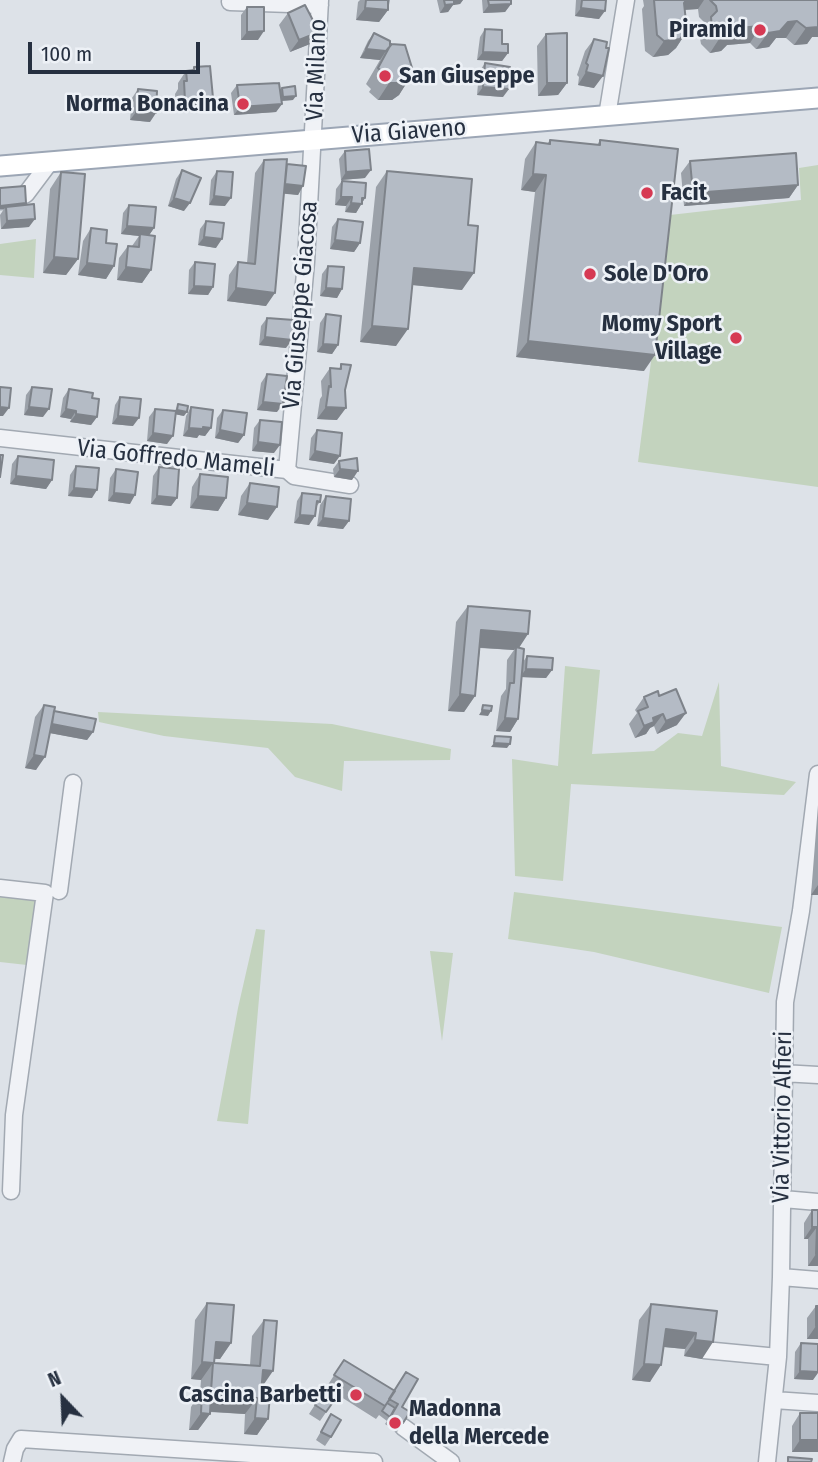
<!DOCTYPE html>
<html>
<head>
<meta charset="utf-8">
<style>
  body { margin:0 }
  #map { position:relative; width:818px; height:1462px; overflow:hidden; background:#dde2e8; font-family:"Fira Sans Condensed",sans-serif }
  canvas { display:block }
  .north { position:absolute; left:28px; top:1364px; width:70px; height:70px; -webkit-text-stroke:5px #edf1f6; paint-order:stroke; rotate:337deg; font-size:19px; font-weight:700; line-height:28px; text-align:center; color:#263040 }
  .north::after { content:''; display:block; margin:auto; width:24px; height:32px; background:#263040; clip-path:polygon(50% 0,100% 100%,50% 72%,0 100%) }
  .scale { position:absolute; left:28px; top:42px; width:172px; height:32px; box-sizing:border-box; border:4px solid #263040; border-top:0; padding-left:9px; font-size:21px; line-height:24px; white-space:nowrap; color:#263040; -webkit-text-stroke:5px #edf1f6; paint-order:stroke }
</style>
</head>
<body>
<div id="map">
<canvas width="818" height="1462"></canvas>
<div class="north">N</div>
<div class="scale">100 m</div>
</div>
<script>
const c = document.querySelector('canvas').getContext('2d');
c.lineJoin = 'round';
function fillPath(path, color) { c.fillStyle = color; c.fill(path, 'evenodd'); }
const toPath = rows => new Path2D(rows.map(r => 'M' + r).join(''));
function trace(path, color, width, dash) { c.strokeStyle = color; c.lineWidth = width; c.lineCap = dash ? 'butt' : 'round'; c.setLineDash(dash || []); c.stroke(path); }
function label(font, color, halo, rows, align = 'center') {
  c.font = font + ' "Fira Sans Condensed",sans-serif'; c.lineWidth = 5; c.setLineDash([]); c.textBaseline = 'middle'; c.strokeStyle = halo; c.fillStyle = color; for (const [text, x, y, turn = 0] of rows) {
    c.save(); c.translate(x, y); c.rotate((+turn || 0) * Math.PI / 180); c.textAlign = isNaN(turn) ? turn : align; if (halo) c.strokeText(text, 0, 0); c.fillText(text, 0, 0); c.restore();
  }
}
const green = toPath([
  [818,165,818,487,638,462,670,215,801,200,799,168],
  [36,239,34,278,0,275,0,244],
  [565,666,600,670,592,754,654,751,678,733,702,736,719,682,721,766,796,782,784,795,571,784,563,881,515,876,512,759,558,766],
  [98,712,332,724,451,749,450,760,344,761,342,791,295,777,268,748,164,736,99,722],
  [0,886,33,897,39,904,27,965,0,962],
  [514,892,782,927,769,993,594,952,508,939],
  [256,929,265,930,248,1124,217,1121,238,1008],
  [430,951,453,953,442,1041]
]);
const minor = toPath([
  [230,2,320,5],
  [607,116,626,0],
  [0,201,14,200,26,194,50,162],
  [0,438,287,470,294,476,350,485],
  [287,470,306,262,320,0],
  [0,888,45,893,14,1115,11,1191],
  [59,891,73,783],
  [782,1073,818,1075],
  [783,1199,818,1202],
  [781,1277,818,1280],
  [704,1350,778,1357],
  [774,1400,818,1403],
  [403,1427,451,1462],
  [12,1462,15,1449,21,1439,374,1462],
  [767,1462,778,1357,781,1277,785,1002,801,911,818,774]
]);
const major = toPath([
  [0,166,818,98]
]);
const wall = toPath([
  [360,0,390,0,388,10,379,22,356,20,358,2],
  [437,0,463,0,460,4,453,5,448,12,440,13],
  [482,0,511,0,511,4,505,12,483,13],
  [576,0,606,0,599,19,575,16],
  [643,0,818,0,818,37,812,37,807,44,794,45,786,38,776,38,769,47,756,49,750,43,727,45,721,51,710,53,701,44,699,33,705,25,705,23,699,17,698,9,685,10,687,31,676,48,668,55,653,57,645,51,642,9,644,6],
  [247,7,258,40,241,40,241,15],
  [288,13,319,32,310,44,290,52,279,25],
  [485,29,502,44,508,53,502,61,477,60,480,37],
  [374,33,390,45,413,71,399,95,392,100,378,100,369,92,371,89,366,84,380,60,360,58,368,41],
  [546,34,567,83,558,95,538,96,537,46],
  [594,39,594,88,578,85,579,77,577,75,585,51],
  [485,63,503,97,477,95,479,72],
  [194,67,213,98,205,110,177,113,175,94,178,89,178,83,186,71,192,70],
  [237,85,280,90,282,88,293,100,281,101,282,104,276,112,234,115,231,93],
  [138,89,150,122,130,120,132,98],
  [550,140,597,145,600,140,644,371,516,357,535,192,521,190,525,159,536,142,547,144],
  [345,151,365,178,341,180,339,159],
  [264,160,287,164,303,186,298,195,284,193,266,306,227,301,229,275,238,262,247,263,255,173],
  [690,161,798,185,789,198,684,206,681,173],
  [182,170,184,211,168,206,176,179],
  [217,171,225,206,209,205,211,180],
  [387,171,462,290,412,285,396,346,360,342,376,187],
  [61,172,78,259,66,275,43,273,50,189],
  [342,181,365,198,356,213,345,212,346,206,335,205,336,189],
  [0,188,26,203,25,205,29,227,1,229,0,215,4,209],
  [129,205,154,228,149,235,151,270,142,283,117,280,119,258,128,246,132,246,139,236,121,234,123,213],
  [338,219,360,243,354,252,330,249,332,227],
  [206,221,216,248,198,245,200,229],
  [91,228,106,243,114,266,106,279,78,275,83,241],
  [195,262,213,287,208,295,188,294,189,270],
  [328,266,342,289,337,298,320,296,322,274],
  [326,314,338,345,332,354,317,352,320,323],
  [267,318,286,348,259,345,261,326],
  [341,364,337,420,317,419,320,399,322,396,321,381,330,368,339,369],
  [267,374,277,412,257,410,261,383],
  [32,387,43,417,24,415,26,395],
  [69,389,92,398,97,417,91,425,70,422,71,419,60,417,63,398],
  [120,397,133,426,112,424,115,405],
  [178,404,184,416,175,414,167,444,147,441,149,417,155,409,175,411],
  [191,407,211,428,205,436,199,435,197,438,183,436,186,416],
  [223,410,244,435,238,443,215,438,217,418],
  [260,420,274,453,252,451,254,428],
  [317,430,334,464,309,460,311,438],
  [18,456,52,480,46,489,10,484,12,464],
  [339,461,352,480,334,477,333,469],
  [76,466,92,498,68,496,70,475],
  [159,467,177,498,171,506,151,504,153,476],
  [116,469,130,504,108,501,110,478],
  [200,474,226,498,218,511,190,508,192,487],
  [250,483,268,520,238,515,241,496],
  [302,493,320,502,316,507,309,525,294,523,297,501],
  [326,496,349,521,343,529,317,526,320,505],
  [468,606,519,648,523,662,527,656,552,670,546,678,522,677,518,719,510,732,496,731,501,696,506,689,507,660,514,650,480,648,475,696,464,712,448,711,456,622],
  [659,696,677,725,657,734,654,726,650,728,646,734,635,738,629,724,637,713,635,710,644,697],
  [44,705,93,732,87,740,50,733,36,770,25,768,35,717],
  [818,805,818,895,811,895],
  [812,1210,818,1210,818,1266,808,1266,808,1239,804,1239,804,1223],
  [207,1303,231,1343,220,1359,215,1359,214,1363,250,1365,252,1336,264,1320,261,1393,268,1419,257,1435,244,1434,245,1414,210,1412,210,1414,198,1430,189,1430,191,1407,200,1393,201,1380,191,1379,195,1320],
  [651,1304,717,1311,702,1359,684,1356,685,1349,664,1347,650,1382,632,1380,639,1320],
  [816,1306,818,1306,818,1339,807,1339,807,1318],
  [801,1343,813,1380,794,1379,795,1352],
  [344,1360,394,1390,406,1372,402,1407,403,1423,397,1432,385,1424,387,1421,379,1415,376,1419,338,1395,320,1421,309,1414],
  [800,1413,818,1452,792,1452,792,1426],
  [331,1414,331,1437,325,1446,316,1440]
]);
const shadedWall = toPath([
  [452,0,463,0,460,4,453,5,448,12,440,13,445,5],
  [686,0,704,0,698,9,681,10,673,19],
  [511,4,505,12,483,13,489,5],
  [365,8,388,10,379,22,356,20],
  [581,8,605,11,599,19,575,16],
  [797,21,786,38,776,38,769,47,756,49,768,33,788,22],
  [761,26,750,43,727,45,721,51,710,53,721,36,738,28],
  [818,27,818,37,812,37,807,44,794,45,806,28],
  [264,31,258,40,241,40,247,32],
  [687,31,676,48,668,55,653,57,664,41],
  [319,32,310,44,290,52,299,40],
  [366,49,386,51,380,60,360,58],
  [483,52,508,53,502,61,477,60],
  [413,71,406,81,410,78,399,95,392,100,378,100,389,83],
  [586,72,603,76,594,88,578,85],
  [547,83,567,83,558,95,538,96],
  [483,87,509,89,503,97,477,95],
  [296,96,293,100,280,101,283,97],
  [213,98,205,110,177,113,185,101],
  [282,104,276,112,234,115,240,107],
  [136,112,156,113,150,122,130,120],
  [371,170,365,178,341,180,346,172],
  [533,174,546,175,535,192,521,190],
  [282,184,303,186,298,195,276,193],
  [798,185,789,198,684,206,693,193],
  [214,196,231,198,225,206,209,205],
  [341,197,352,197,346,206,335,205],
  [174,198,190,203,184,211,168,206],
  [362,198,365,198,356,213,345,212,351,203],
  [26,203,23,207,6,207,4,209,0,209,0,206],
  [35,219,29,227,1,229,7,221],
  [127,226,154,228,148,237,140,234,139,236,121,234],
  [204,237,222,239,216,248,198,245],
  [335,240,360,243,354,252,330,249],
  [54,257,78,259,66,275,43,273],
  [87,263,114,266,106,279,78,275],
  [126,267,151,270,142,283,117,280],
  [414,268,474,273,462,290,403,284],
  [194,286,213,287,208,295,188,294],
  [236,288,275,293,266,306,227,301],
  [326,288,342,289,337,298,320,296],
  [372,326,408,329,396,346,360,342],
  [265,337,292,340,286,348,259,345],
  [528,341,655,355,644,371,516,357],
  [323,344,338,345,332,354,317,352],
  [263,402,283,404,277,412,257,410],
  [0,407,9,408,3,416,0,416],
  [29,407,49,409,43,417,24,415],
  [326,407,346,408,337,420,317,419],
  [66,409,76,411,71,419,60,417],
  [177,410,187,412,184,416,174,414],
  [76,414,97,417,91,425,70,422],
  [118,416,139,418,133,426,112,424],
  [203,427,211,428,205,436,199,435,197,438,183,436,189,428],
  [220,430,244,435,238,443,215,438],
  [153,433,173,436,167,444,147,441],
  [258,442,280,445,274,453,252,451],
  [315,451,340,456,334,464,309,460],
  [340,469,358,471,352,480,334,477],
  [16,476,52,480,46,489,10,484],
  [74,488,97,490,92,498,68,496],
  [114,493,135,495,130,504,108,501],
  [157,496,177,498,171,506,151,504],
  [198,496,226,498,218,511,190,508],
  [247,503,277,507,268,520,238,515],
  [300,515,315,516,309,525,294,523],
  [323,518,349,521,343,529,317,526],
  [481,630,528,634,517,651,516,647,514,650,470,647],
  [526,669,552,670,546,678,520,677],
  [460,694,475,696,464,712,448,711],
  [482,710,491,711,488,716,479,715],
  [686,713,677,725,657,734,666,721],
  [663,714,654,726,650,728,646,734,635,738,644,726,653,718],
  [505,718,518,719,510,732,496,731],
  [50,723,93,732,87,740,44,732],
  [494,743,510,744,507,748,491,747],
  [34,755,45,757,36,770,25,768],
  [818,885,818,895,811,895],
  [812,1227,817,1227,808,1239,804,1239],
  [816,1254,818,1254,818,1266,808,1266],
  [816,1326,818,1326,818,1339,807,1339],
  [666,1329,696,1333,685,1349,654,1346],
  [695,1340,713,1342,702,1359,684,1356],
  [216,1342,231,1343,220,1359,204,1358],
  [202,1362,213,1363,201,1380,191,1379],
  [644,1364,661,1365,650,1382,632,1380],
  [263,1370,273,1371,262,1387],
  [800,1371,818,1372,818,1373,813,1380,794,1379],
  [211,1394,257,1398,245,1414,200,1411],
  [201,1413,210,1414,198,1430,189,1430],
  [255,1418,268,1419,257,1435,244,1434],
  [800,1440,818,1440,818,1452,792,1452]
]);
const building = toPath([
  [366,0,388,0,388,10,365,8,366,0],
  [444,0,454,0,454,4,445,5,444,0],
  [488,0,511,0,511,4,489,5,488,0],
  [582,0,606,0,605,11,581,8,582,0],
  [654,0,686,0,684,3,687,31,680,39,664,41,657,35,654,0],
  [710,0,818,0,818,27,806,28,797,21,788,22,780,31,768,33,761,26,738,28,733,35,721,36,712,28,711,17,717,11,716,6,710,0],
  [305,5,319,32,299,40,288,13,305,5],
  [247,7,264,7,264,31,247,32,247,7],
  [485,29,502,30,502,44,508,44,508,53,483,52,485,29],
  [374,33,390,41,390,45,391,45,386,51,366,49,374,33],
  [567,33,567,83,547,83,546,34,567,33],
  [594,39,607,42,606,48,609,48,603,76,586,72,588,65,586,63,594,39],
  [391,44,405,45,413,71,408,74,410,78,403,83,389,83,380,75,382,72,378,68,391,44],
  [485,63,510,67,509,89,483,87,485,63],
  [210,66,213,98,185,101,184,81,187,81,186,71,194,70,194,67,210,66],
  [279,83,282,104,240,107,237,85,279,83],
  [295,86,296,96,283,97,282,88,295,86],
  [138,89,157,91,156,113,136,112,138,89],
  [550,140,600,145,600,140,678,149,655,355,528,341,546,175,533,174,536,142,550,144,550,140],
  [369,149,371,170,346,172,345,151,369,149],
  [796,153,798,185,693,193,690,161,796,153],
  [287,159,275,293,236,288,238,262,255,264,264,160,287,159],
  [287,164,306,166,303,186,285,184,287,164],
  [182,170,201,178,190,203,174,198,182,170],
  [217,171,233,172,231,198,214,196,217,171],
  [387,171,472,179,468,225,478,226,474,273,414,268,408,329,372,326,387,171],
  [61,172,85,174,78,259,54,257,61,172],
  [342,181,366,183,365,198,362,198,362,204,351,203,352,197,341,197,342,181],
  [25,186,26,203,0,206,0,188,25,186],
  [34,204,35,219,7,221,6,207,34,204],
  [129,205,156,207,154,228,127,226,129,205],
  [338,219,363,222,360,243,335,240,338,219],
  [206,221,224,223,222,239,204,237,206,221],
  [91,228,107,230,106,243,117,244,114,266,87,263,91,228],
  [140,234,155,236,151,270,126,267,128,246,139,247,140,234],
  [195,262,215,264,213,287,194,286,195,262],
  [328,266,344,267,342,289,326,288,328,266],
  [326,314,341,316,338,345,323,344,326,314],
  [267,318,294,320,292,340,265,337,267,318],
  [341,364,351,365,345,390,346,408,326,407,329,386,331,387,330,368,341,369,341,364],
  [267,374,287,376,283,404,263,402,267,374],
  [0,387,11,388,9,408,0,407,0,387],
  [32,387,52,389,49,409,29,407,32,387],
  [69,389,93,393,92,398,99,399,97,417,76,414,76,411,66,409,69,389],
  [120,397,141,399,139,418,118,416,120,397],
  [178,404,188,406,187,412,177,410,178,404],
  [191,407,213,410,211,428,203,427,203,429,189,428,191,407],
  [155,409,176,411,173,436,153,433,155,409],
  [223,410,247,413,244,435,220,430,223,410],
  [260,420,282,422,280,445,258,442,260,420],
  [317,430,342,433,340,456,315,451,317,430],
  [0,455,3,455,0,477,0,455],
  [18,456,54,460,52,480,16,476,18,456],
  [357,458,358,471,340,469,339,461,357,458],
  [76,466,99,468,97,490,74,488,76,466],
  [159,467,179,469,177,498,157,496,159,467],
  [116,469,138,472,135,495,114,493,116,469],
  [200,474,228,477,226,498,198,496,200,474],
  [250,483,279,487,277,507,247,503,250,483],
  [302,493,321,495,320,502,317,501,315,516,300,515,302,493],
  [326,496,351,499,349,521,323,518,326,496],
  [468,606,530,611,528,634,481,630,475,696,460,694,468,606],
  [516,647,524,649,518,719,505,718,510,683,514,683,516,647],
  [527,656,553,658,552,670,526,669,527,656],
  [676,689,686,713,666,721,663,714,653,718,654,722,644,726,638,711,648,707,644,697,658,691,659,696,676,689],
  [44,705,55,707,45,757,34,755,44,705],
  [483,705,492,706,491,711,482,710,483,705],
  [54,711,96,719,93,732,52,724,54,711],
  [495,736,511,737,510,744,494,743,495,736],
  [812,1210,818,1210,818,1254,816,1254,817,1227,812,1227,812,1210],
  [207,1303,234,1305,231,1343,216,1342,214,1363,260,1366,264,1320,277,1321,273,1371,263,1370,261,1393,270,1394,268,1419,255,1418,257,1398,211,1394,210,1414,201,1413,202,1390,211,1391,213,1363,202,1362,207,1303],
  [651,1304,717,1311,713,1342,695,1340,696,1333,666,1329,661,1365,644,1364,651,1304],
  [816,1306,818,1306,818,1326,816,1326,816,1306],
  [801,1343,818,1344,818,1372,800,1371,801,1343],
  [344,1360,395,1391,385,1406,334,1375,344,1360],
  [406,1372,418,1379,402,1407,410,1412,403,1423,391,1416,398,1404,389,1399,406,1372],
  [326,1387,338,1395,326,1412,315,1405,326,1387],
  [387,1403,395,1408,390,1417,382,1411,387,1403],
  [800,1413,818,1413,818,1440,800,1440,800,1413],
  [331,1414,341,1420,331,1437,321,1432,331,1414],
  [788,1457,812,1459,811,1462,788,1462,788,1457]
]);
const markers = [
  [760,30,7,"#d63953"],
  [385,76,7,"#d63953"],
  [243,104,7,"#d63953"],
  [647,193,7,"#d63953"],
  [590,274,7,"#d63953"],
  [736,338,7,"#d63953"],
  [356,1395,7,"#d63953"],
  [395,1423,7,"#d63953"]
];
const poiNames = [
  ["Piramid",746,30],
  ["San Giuseppe",399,76,"left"],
  ["Norma Bonacina",229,104],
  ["Facit",661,193,"left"],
  ["Sole D'Oro",604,274,"left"],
  ["Momy Sport",722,324],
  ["Village",722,352],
  ["Cascina Barbetti",342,1395],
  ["Madonna",409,1409,"left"],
  ["della Mercede",409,1437,"left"]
];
const streetNames = [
  ["Via Milano",317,70,-88],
  ["Via Giaveno",409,132,-4],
  ["Via Giuseppe Giacosa",301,305,-85],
  ["Via Goffredo Mameli",176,459,6],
  ["Via Vittorio Alfieri",783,1117,-89]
];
fillPath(green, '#c3d3be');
trace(minor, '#a2a9b2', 19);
trace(major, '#9ca6b5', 23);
trace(minor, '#f0f2f6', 16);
trace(major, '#fff', 19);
fillPath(wall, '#9ba1a9');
fillPath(shadedWall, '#7e838a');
fillPath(building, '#b4bbc5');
trace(building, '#7e838a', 2);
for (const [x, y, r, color] of markers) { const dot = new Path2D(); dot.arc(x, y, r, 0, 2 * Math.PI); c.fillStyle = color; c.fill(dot); trace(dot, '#edf1f6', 2.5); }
label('bold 24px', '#263040', '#edf1f6', poiNames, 'right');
label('24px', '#263040', '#edf1f6', streetNames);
</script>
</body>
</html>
